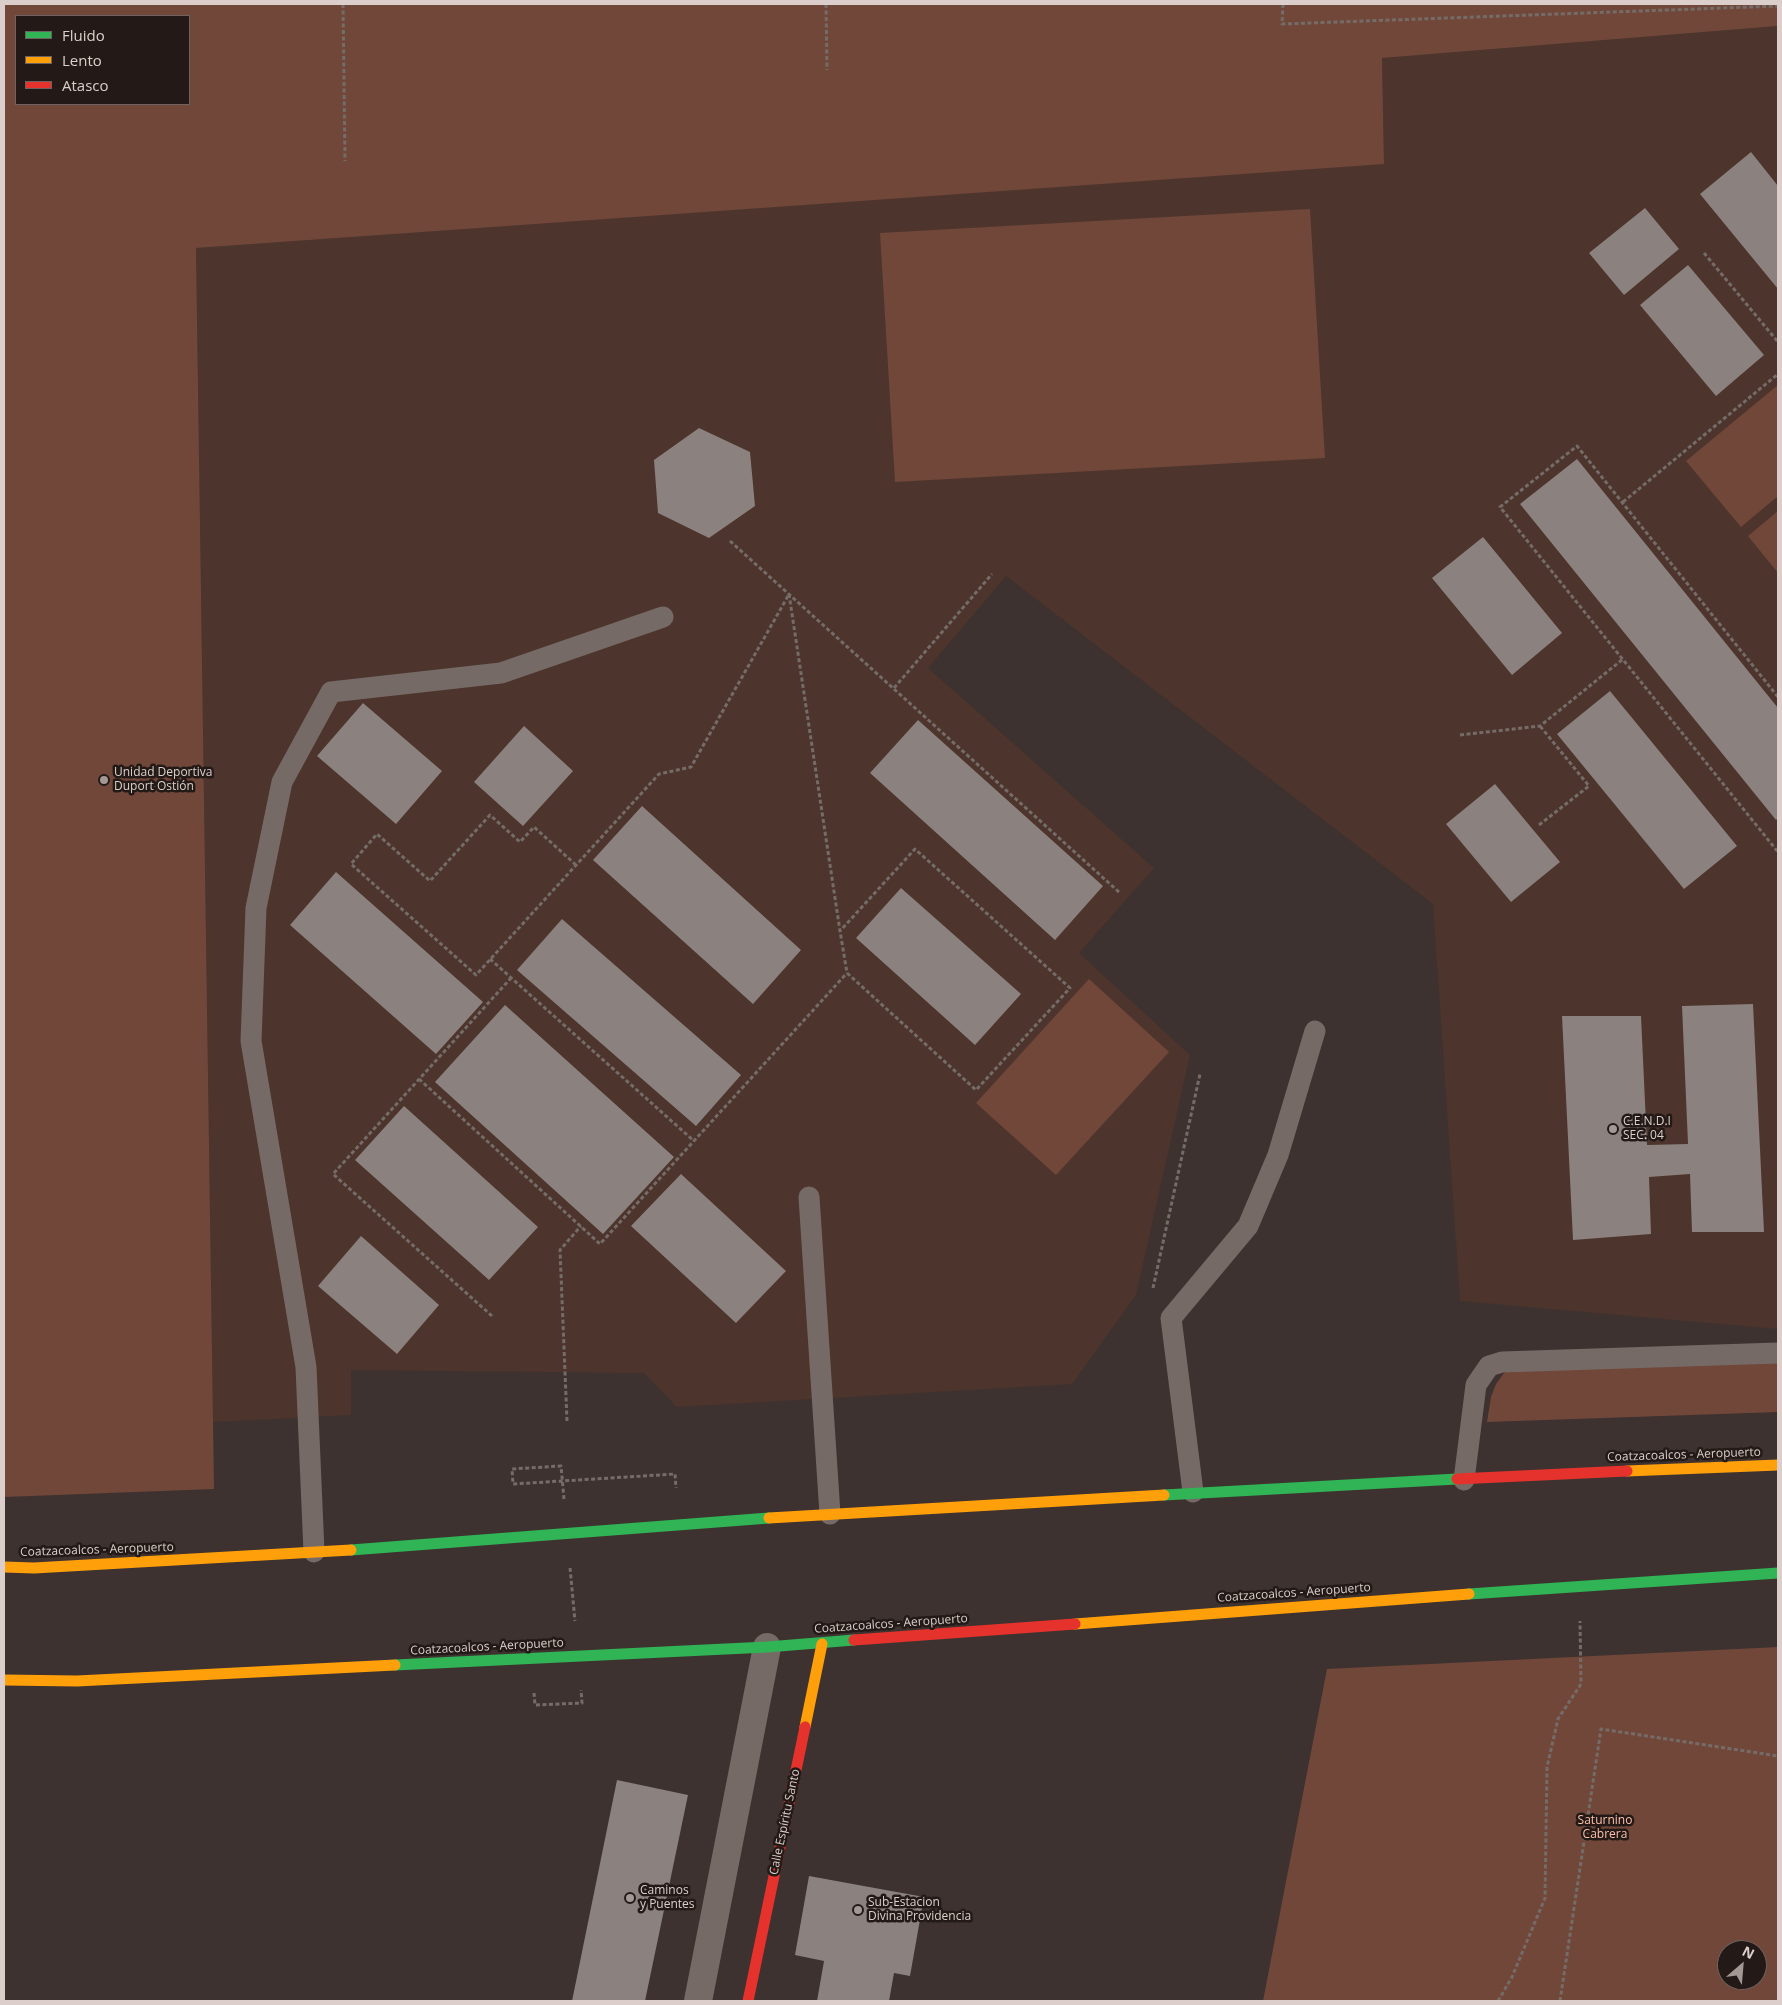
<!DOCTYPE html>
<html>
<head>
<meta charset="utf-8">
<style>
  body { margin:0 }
  #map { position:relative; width:1782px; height:2005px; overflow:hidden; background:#3d322f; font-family:"Open Sans",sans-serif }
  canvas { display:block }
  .frame { position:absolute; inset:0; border:5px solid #dccfcb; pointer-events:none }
  .legend { position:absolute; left:15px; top:15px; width:175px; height:90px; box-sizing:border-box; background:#231a17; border:1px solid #6d625f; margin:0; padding:6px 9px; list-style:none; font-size:15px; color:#dccfcb }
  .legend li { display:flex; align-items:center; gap:10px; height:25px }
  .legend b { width:25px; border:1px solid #6d625f }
  .north { position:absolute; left:1717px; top:1940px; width:50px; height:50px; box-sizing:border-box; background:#231a17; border:1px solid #6d625f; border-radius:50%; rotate:27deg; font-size:14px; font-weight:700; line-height:20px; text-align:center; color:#dccfcb }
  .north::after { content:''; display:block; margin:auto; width:18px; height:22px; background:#a49894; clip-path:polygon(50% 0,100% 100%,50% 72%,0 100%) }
</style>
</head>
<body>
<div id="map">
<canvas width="1782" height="2005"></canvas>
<div class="frame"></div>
<ul class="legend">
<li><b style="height:6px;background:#30b455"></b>Fluido</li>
<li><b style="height:6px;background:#ff9f0a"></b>Lento</li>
<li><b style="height:6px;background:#e5322d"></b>Atasco</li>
</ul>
<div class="north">N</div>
</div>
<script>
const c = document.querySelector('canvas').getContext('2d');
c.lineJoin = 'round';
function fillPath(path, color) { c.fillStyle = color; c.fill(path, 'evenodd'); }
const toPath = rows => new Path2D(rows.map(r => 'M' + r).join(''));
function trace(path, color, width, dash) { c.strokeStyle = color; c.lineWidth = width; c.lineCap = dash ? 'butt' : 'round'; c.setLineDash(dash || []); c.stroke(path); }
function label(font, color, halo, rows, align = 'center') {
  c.font = font + ' "Open Sans",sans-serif'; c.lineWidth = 5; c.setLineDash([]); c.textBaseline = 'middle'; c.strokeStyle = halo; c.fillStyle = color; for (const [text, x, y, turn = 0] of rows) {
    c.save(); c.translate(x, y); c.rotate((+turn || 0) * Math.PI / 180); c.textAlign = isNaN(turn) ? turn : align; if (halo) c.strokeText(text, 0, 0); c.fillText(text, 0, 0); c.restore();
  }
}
const built = toPath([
  [1778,26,1778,1329,1460,1301,1433,904,1006,576,928,668,1154,868,1079,953,1190,1055,1136,1295,1072,1384,677,1407,644,1373,351,1370,351,1415,213,1422,196,248,1384,163,1382,58]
]);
const green = toPath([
  [4,4,1778,4,1778,26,1382,58,1384,164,196,248,214,1489,4,1497],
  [16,16,189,16,189,104,16,104],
  [1310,209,1325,458,895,482,880,233],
  [1778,385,1778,496,1741,527,1686,461],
  [1778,511,1778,573,1748,536],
  [1089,979,1169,1052,1056,1175,976,1103],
  [1778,1360,1778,1412,1487,1422,1491,1397,1496,1384,1504,1373,1520,1366],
  [1778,1647,1778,2001,1263,2001,1327,1669],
  [1727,1950,1757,1950,1757,1980,1727,1980]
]);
const building = toPath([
  [1751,152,1778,186,1778,289,1700,194],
  [1645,208,1679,249,1624,295,1589,253],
  [1688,265,1764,355,1716,396,1640,305],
  [699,428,750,452,755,506,709,538,658,513,654,460],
  [1577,459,1778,708,1778,818,1776,820,1520,504],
  [1483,537,1562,633,1512,675,1432,578],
  [1610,691,1737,846,1684,889,1557,734],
  [363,703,442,771,396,824,317,756],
  [918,720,1103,886,1055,940,870,773],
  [524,726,573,771,523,826,474,782],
  [1495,784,1560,862,1511,902,1446,824],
  [642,806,801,950,753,1004,593,860],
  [336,872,483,1002,436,1054,290,925],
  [901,888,1021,994,975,1045,856,938],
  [562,919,741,1075,696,1126,517,970],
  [1753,1004,1764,1232,1692,1232,1690,1174,1649,1177,1651,1234,1573,1240,1562,1016,1641,1016,1647,1145,1688,1144,1682,1006],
  [505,1005,674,1157,603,1234,435,1082],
  [404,1106,538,1227,489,1280,355,1160],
  [681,1174,786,1271,736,1323,631,1226],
  [361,1236,439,1305,397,1354,318,1286],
  [617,1780,688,1795,645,2001,572,2001],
  [809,1876,924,1897,910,1976,894,1973,889,2001,817,2001,824,1961,795,1955]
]);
const path = toPath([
  [343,4,345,161],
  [826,4,827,70],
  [1283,4,1282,24,1778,6],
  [1704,253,1778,342],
  [1623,502,1778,374],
  [730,541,1120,893],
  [789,594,840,931,847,973,976,1090,1070,988,915,849,840,931],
  [894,688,992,574],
  [1778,697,1577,446,1500,507,1778,852],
  [1460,735,1540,726,1623,659],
  [1539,825,1589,786,1540,726],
  [576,865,534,827,520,842,490,815,430,881,377,834,351,864,476,975,659,774,691,767,788,596],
  [490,959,694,1141],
  [419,1079,600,1244,847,973],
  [1153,1288,1200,1074],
  [492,1316,333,1174,511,978],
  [567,1421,560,1250,581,1226],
  [564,1499,561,1466,512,1469,513,1484,675,1474,676,1488],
  [570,1568,575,1621],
  [534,1693,535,1705,582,1703,581,1690],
  [1498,2001,1512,1977,1545,1898,1547,1767,1558,1719,1581,1684,1580,1621],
  [1560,2001,1601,1729,1778,1756]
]);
const lane = toPath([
  [809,1197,830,1514],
  [1464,1480,1476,1385,1489,1366,1502,1362,1778,1353],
  [1193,1492,1171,1318,1248,1226,1278,1155,1315,1031],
  [314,1552,306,1367,251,1041,256,908,282,782,331,692,501,673,663,617]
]);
const street = toPath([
  [698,2001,767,1647]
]);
const fast = toPath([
  [1164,1495,1457,1479],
  [351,1550,769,1518],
  [1469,1594,1778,1573],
  [395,1665,767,1647,854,1640]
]);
const slow = toPath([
  [1627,1471,1778,1465],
  [769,1518,1164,1495],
  [4,1567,34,1568,351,1550],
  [1075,1624,1469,1594],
  [4,1680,77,1681,395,1665],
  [805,1727,822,1644]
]);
const jam = toPath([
  [1457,1479,1627,1471],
  [854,1640,1075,1624],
  [748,2001,805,1727]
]);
const markers = [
  [104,780,5,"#a49894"],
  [1613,1129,5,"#a49894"],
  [630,1898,5,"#a49894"],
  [858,1910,5,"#a49894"]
];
const poiNames = [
  ["Unidad Deportiva",114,773],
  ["Duport Ostión",114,787],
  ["C.E.N.D.I",1623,1122],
  ["SEC. 04",1623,1136],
  ["Caminos",640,1891],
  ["y Puentes",640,1905],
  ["Sub-Estacion",868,1903],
  ["Divina Providencia",868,1917]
];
const streetNames = [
  ["Coatzacoalcos - Aeropuerto",1684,1455,-2],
  ["Coatzacoalcos - Aeropuerto",97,1550,-2],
  ["Coatzacoalcos - Aeropuerto",1294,1593,-4],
  ["Coatzacoalcos - Aeropuerto",891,1624,-4],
  ["Coatzacoalcos - Aeropuerto",487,1647,-3],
  ["Calle Espíritu Santo",785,1822,-78]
];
const parkNames = [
  ["Saturnino",1605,1821],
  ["Cabrera",1605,1835]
];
fillPath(built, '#4d342c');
fillPath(green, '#71473a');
fillPath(building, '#8b817e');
trace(path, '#756c68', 3, [4, 2.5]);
trace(lane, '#766a66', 21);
trace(street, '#766a66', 28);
trace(fast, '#30b455', 11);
trace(slow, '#ff9f0a', 11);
trace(jam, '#e5322d', 11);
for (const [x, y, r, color] of markers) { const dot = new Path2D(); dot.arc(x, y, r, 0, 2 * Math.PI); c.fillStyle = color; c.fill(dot); trace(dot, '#231a17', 2); }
label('12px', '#dccfcb', '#231a17', poiNames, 'left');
label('12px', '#dccfcb', '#231a17', streetNames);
label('12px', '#fdbfab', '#231a17', parkNames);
</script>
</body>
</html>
